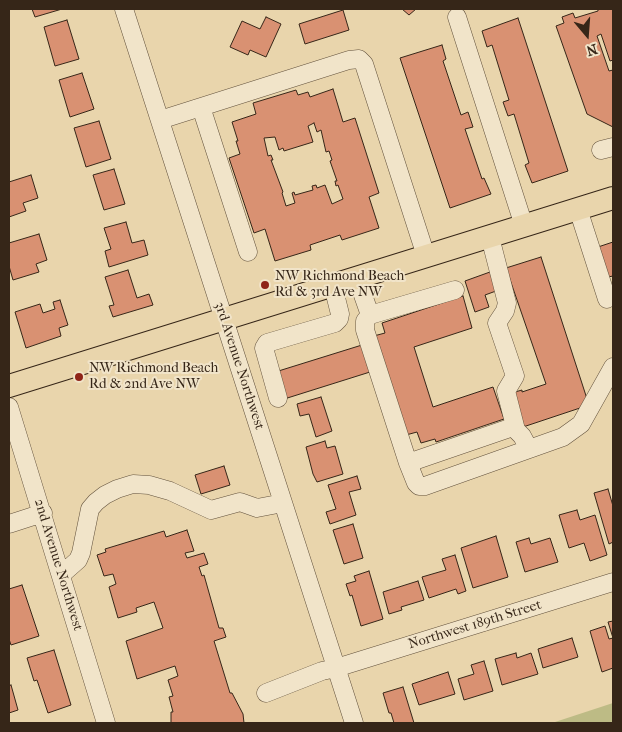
<!DOCTYPE html>
<html>
<head>
<meta charset="utf-8">
<style>
  body { margin:0 }
  #map { position:relative; width:622px; height:732px; overflow:hidden; background:#e9d5ac; font-family:"IM FELL French Canon",serif }
  canvas { display:block }
  .frame { position:absolute; inset:0; border:10px solid #362618; pointer-events:none }
  .north { position:absolute; left:562px; top:10px; width:50px; height:50px; -webkit-text-stroke:4px #f1e4c9; paint-order:stroke; rotate:162deg; font-size:14px; font-weight:700; line-height:20px; text-align:center; color:#362618 }
  .north::after { content:''; display:block; margin:auto; width:18px; height:22px; background:#362618; clip-path:polygon(50% 0,100% 100%,50% 72%,0 100%) }
</style>
</head>
<body>
<div id="map">
<canvas width="622" height="732"></canvas>
<div class="frame"></div>
<div class="north">N</div>
</div>
<script>
const c = document.querySelector('canvas').getContext('2d');
c.lineJoin = 'round';
function fillPath(path, color) { c.fillStyle = color; c.fill(path, 'evenodd'); }
const toPath = rows => new Path2D(rows.map(r => 'M' + r).join(''));
function trace(path, color, width, dash) { c.strokeStyle = color; c.lineWidth = width; c.lineCap = dash ? 'butt' : 'round'; c.setLineDash(dash || []); c.stroke(path); }
function label(font, color, halo, rows, align = 'center') {
  c.font = font + ' "IM FELL French Canon",serif'; c.lineWidth = 4; c.setLineDash([]); c.textBaseline = 'middle'; c.strokeStyle = halo; c.fillStyle = color; for (const [text, x, y, turn = 0] of rows) {
    c.save(); c.translate(x, y); c.rotate((+turn || 0) * Math.PI / 180); c.textAlign = isNaN(turn) ? turn : align; if (halo) c.strokeText(text, 0, 0); c.fillText(text, 0, 0); c.restore();
  }
}
const green = toPath([
  [613,703,613,723,552,723]
]);
const building = toPath([
  [32,9,62,9,35,17,32,9],
  [402,9,416,9,409,15,402,9],
  [598,9,613,9,613,60,610,61,601,34,597,36,609,71,613,70,613,127,587,114,556,26,564,23,562,17,573,13,575,18,598,11,598,9],
  [343,10,349,30,305,44,299,24,343,10],
  [266,17,281,24,266,57,250,50,248,55,230,47,242,21,260,29,266,17],
  [518,18,568,171,532,183,525,165,529,163,514,114,508,116,503,102,509,100,492,45,487,47,482,31,518,18],
  [67,20,79,59,55,66,44,27,67,20],
  [442,45,446,59,443,61,461,115,468,112,473,127,465,129,482,179,484,178,491,194,450,208,400,58,442,45],
  [82,73,94,109,70,117,59,80,82,73],
  [333,89,343,122,355,118,379,193,369,197,379,228,342,240,340,235,310,245,311,250,275,261,265,229,254,233,229,158,240,154,236,141,238,141,232,122,256,114,253,103,296,90,298,95,308,92,310,97,333,89],
  [314,123,317,132,321,130,326,152,329,151,332,160,330,161,337,181,335,181,336,186,338,185,343,199,332,204,325,185,317,188,316,185,312,186,313,190,295,195,294,192,292,193,295,203,286,206,282,193,283,192,271,160,273,160,271,155,268,156,264,138,275,137,279,150,283,148,284,151,313,142,308,126,314,123],
  [99,121,111,159,86,167,74,128,99,121],
  [114,169,125,204,104,210,93,175,114,169],
  [31,175,38,198,23,203,26,211,9,217,9,182,31,175],
  [126,222,132,243,144,240,148,255,109,267,105,251,111,249,104,228,126,222],
  [39,234,47,260,36,264,39,272,13,280,9,266,9,243,39,234],
  [613,242,613,276,608,277,598,247,613,242],
  [541,257,589,405,520,428,508,394,522,390,522,392,546,384,506,268,541,257],
  [128,270,137,298,149,294,153,305,113,317,109,306,114,305,105,277,128,270],
  [490,272,496,291,485,295,489,307,475,312,465,281,490,272],
  [463,296,472,328,414,347,433,407,493,387,504,419,436,442,435,439,421,443,417,432,406,435,370,337,385,333,382,323,463,296],
  [60,300,68,325,59,328,61,336,26,348,15,312,40,304,43,313,55,309,53,302,60,300],
  [362,345,370,372,281,400,272,373,362,345],
  [321,397,332,431,316,437,309,414,300,416,297,404,321,397],
  [325,441,327,448,335,446,343,474,317,482,313,474,306,447,325,441],
  [224,466,230,485,201,494,195,475,224,466],
  [357,476,361,489,349,492,356,515,330,524,326,512,336,509,328,485,357,476],
  [608,489,613,506,613,542,609,544,594,493,608,489],
  [577,510,580,520,595,515,607,555,590,561,584,543,569,548,559,515,577,510],
  [353,524,363,558,344,564,333,530,353,524],
  [187,530,194,551,185,553,187,558,204,553,208,564,199,567,202,576,204,575,219,628,223,628,226,637,214,641,230,693,232,693,243,714,244,723,171,723,171,712,173,712,169,697,173,696,168,680,178,676,175,666,137,679,126,641,163,628,154,602,136,608,137,612,118,618,109,587,116,584,113,574,104,576,97,555,106,552,105,549,164,531,166,537,187,530],
  [496,536,508,577,473,588,461,548,496,536],
  [529,538,531,544,550,538,558,562,525,572,516,542,529,538],
  [455,555,466,591,458,594,456,589,429,598,422,577,446,570,442,559,455,555],
  [369,571,383,619,361,626,352,595,350,596,346,584,356,581,354,576,369,571],
  [418,581,424,600,401,607,402,610,389,614,383,592,418,581],
  [22,585,39,636,11,645,9,639,9,589,22,585],
  [613,621,613,668,602,672,590,631,605,626,609,639,613,638,608,622,613,621],
  [572,638,578,657,543,668,538,649,572,638],
  [54,650,71,705,48,713,37,680,34,681,27,658,54,650],
  [516,653,517,658,531,653,538,674,502,685,495,659,516,653],
  [484,661,493,691,464,700,458,679,474,674,471,665,484,661],
  [448,672,455,694,419,705,412,684,448,672],
  [11,685,18,710,9,713,9,686,11,685],
  [403,687,414,723,394,723,391,713,389,713,383,693,403,687]
]);
const minor = toPath([
  [124,9,354,723],
  [457,17,524,226],
  [201,107,248,252],
  [160,120,349,60,359,59,364,64,426,256],
  [601,150,613,147],
  [578,209,607,299],
  [490,237,507,303,505,311,497,323,515,376,506,391,516,430,522,436,529,449],
  [357,278,370,315],
  [455,290,370,315,365,321,365,330,408,463,416,483,419,486,425,486,563,437,581,424,613,367],
  [278,398,264,348,267,343,335,323,339,319,340,314,333,286],
  [9,407,106,723],
  [408,463,507,429],
  [9,524,43,513],
  [61,575,78,560,81,553,90,509,96,502,105,495,117,489,133,484,149,485,170,491,211,510,240,502,257,508,283,503],
  [266,693,322,671,336,668,613,582]
]);
const major = toPath([
  [9,386,613,198]
]);
const markers = [
  [265,285,5,"#8f2418"],
  [79,377,5,"#8f2418"]
];
const poiNames = [
  ["NW Richmond Beach",275,277],
  ["Rd & 3rd Ave NW",275,293],
  ["NW Richmond Beach",89,369],
  ["Rd & 2nd Ave NW",89,385]
];
const streetNames = [
  ["3rd Avenue Northwest",239,366,72],
  ["2nd Avenue Northwest",58,565,73],
  ["Northwest 189th Street",475,625,-17]
];
fillPath(green, '#bdbb85');
fillPath(building, '#d99172');
trace(building, '#362618', 1);
trace(minor, '#63523d', 19);
trace(major, '#362618', 24);
trace(minor, '#f1e4c9', 18);
trace(major, '#e9d5ac', 22);
for (const [x, y, r, color] of markers) { const dot = new Path2D(); dot.arc(x, y, r, 0, 2 * Math.PI); c.fillStyle = color; c.fill(dot); trace(dot, '#f1e4c9', 2); }
label('14px', '#362618', '#f1e4c9', poiNames, 'left');
label('14px', '#362618', '#f1e4c9', streetNames);
</script>
</body>
</html>
